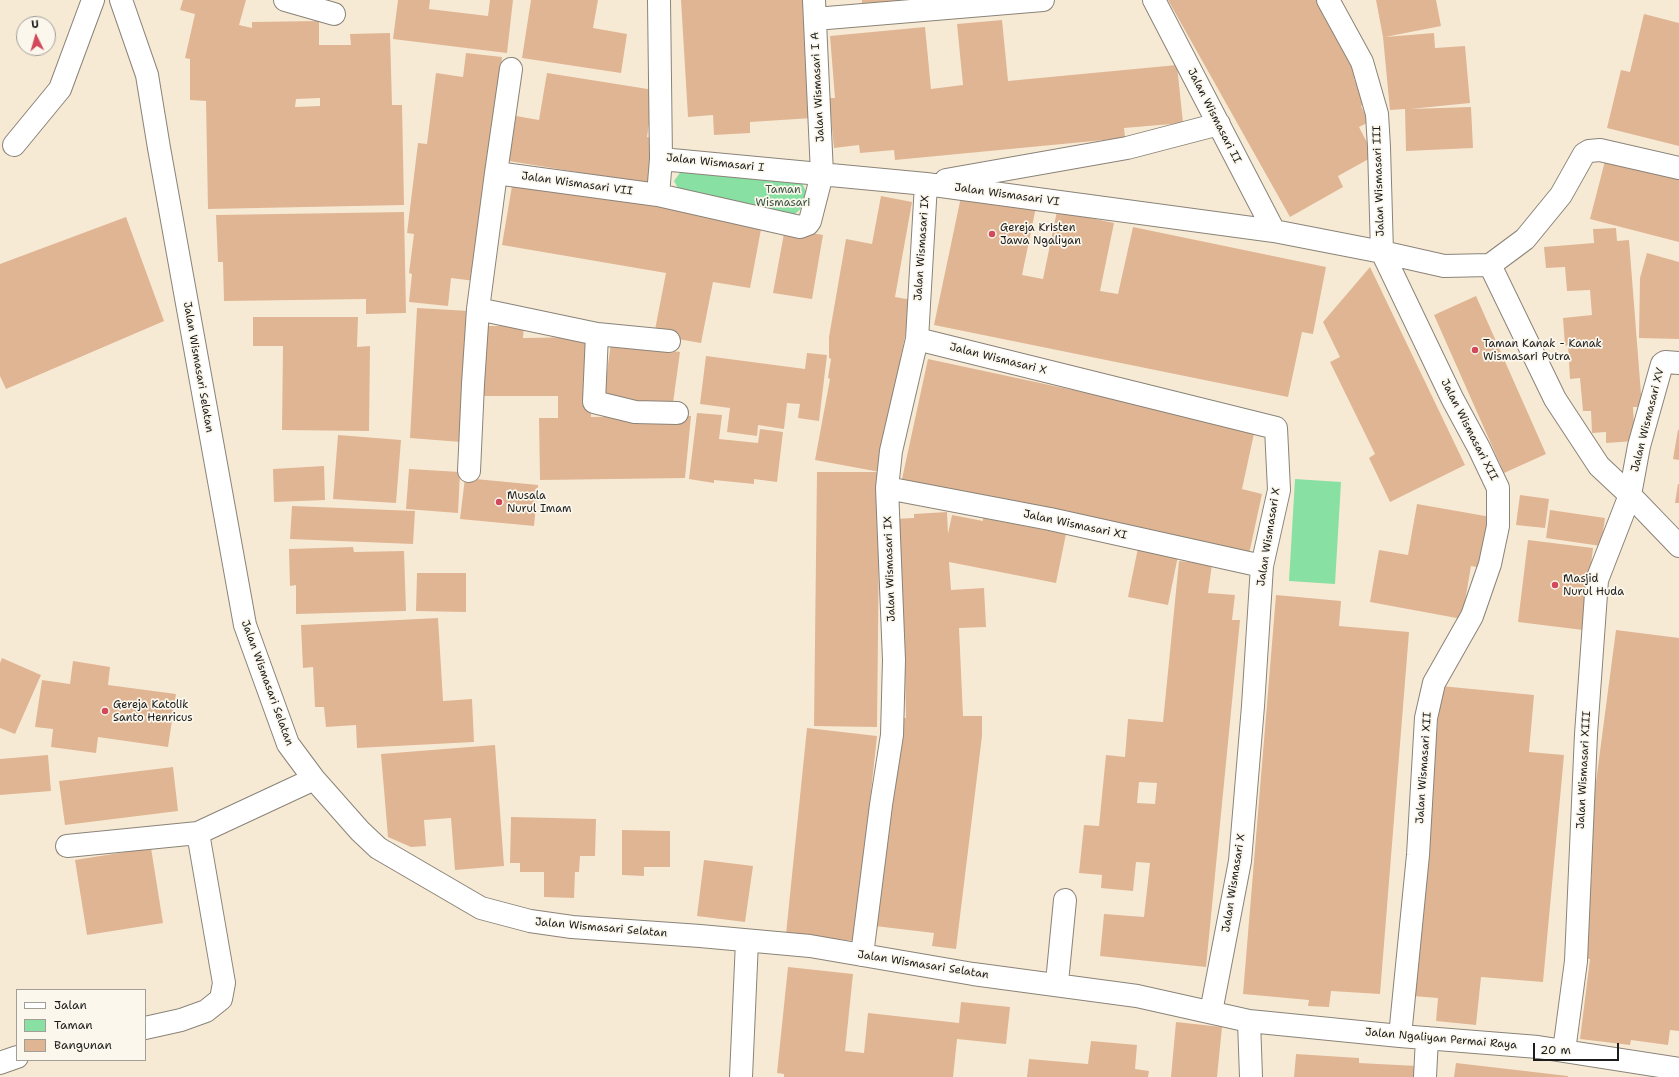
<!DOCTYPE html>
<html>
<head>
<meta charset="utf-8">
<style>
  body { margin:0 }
  #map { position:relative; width:1679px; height:1077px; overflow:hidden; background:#f7ead5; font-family:"Shantell Sans",sans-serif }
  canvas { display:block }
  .legend { position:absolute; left:16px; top:989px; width:130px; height:72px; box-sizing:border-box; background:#fbf7ec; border:1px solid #a29f99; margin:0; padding:5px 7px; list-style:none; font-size:12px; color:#1c1c1c }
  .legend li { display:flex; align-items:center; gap:8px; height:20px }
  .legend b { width:20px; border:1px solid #a29f99 }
  .north { position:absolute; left:16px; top:16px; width:40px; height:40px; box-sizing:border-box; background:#fbf7ec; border:1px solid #a29f99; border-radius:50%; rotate:355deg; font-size:11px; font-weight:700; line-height:16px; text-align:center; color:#1c1c1c }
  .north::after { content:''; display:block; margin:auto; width:14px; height:18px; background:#d1495b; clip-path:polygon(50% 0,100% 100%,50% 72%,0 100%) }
  .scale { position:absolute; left:1533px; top:1043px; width:86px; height:18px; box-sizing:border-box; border:2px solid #1c1c1c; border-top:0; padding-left:5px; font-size:12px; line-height:14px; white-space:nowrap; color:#1c1c1c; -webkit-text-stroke:3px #fbf7ec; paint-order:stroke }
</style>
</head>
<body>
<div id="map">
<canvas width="1679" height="1077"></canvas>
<ul class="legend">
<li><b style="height:5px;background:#fff"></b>Jalan</li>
<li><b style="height:11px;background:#89e0a3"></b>Taman</li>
<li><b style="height:11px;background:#e0b594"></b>Bangunan</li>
</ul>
<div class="north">U</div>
<div class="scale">20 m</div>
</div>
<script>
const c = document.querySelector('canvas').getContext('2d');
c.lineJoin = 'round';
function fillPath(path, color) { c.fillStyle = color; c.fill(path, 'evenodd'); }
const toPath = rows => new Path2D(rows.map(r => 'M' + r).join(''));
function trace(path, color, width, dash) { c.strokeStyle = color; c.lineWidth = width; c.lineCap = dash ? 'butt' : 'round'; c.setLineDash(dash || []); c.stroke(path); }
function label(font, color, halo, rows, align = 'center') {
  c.font = font + ' "Shantell Sans",sans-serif'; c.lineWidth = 3.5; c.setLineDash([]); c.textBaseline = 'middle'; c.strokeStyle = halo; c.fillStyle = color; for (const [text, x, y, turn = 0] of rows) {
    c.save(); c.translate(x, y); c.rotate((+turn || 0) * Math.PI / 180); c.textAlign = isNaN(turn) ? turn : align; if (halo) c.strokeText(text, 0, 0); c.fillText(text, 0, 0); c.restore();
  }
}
const green = toPath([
  [684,167,801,181,810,200,793,216,682,196,674,181],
  [1295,479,1341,482,1335,584,1289,581]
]);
const building = toPath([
  [183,0,246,0,239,25,252,28,252,22,319,21,319,45,351,45,350,34,390,33,392,105,402,105,404,205,208,209,206,101,190,100,190,59,185,58,195,14,180,10],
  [320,98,320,106,295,107,296,99],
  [398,0,430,0,429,9,488,16,490,0,513,0,507,53,393,39],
  [531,0,598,0,593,28,627,34,621,73,522,58],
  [681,0,804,0,812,118,750,122,750,133,714,135,713,115,688,117],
  [862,0,950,0,862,6],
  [1168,0,1318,0,1361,76,1354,79,1367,103,1361,106,1369,122,1359,127,1374,156,1338,176,1343,187,1290,217],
  [1376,0,1436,0,1441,26,1385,37,1434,33,1435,48,1465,46,1470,103,1410,109,1471,107,1473,148,1406,151,1405,109,1390,110,1383,37],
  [1644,14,1679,23,1679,146,1607,128,1621,70,1630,72],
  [1002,20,1008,81,1177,65,1183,123,1124,128,1125,138,895,160,894,150,860,153,859,145,834,148,829,98,835,98,830,36,925,27,931,89,963,85,957,24],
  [466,53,502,57,475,281,451,278,448,306,409,302,412,274,409,273,414,234,407,233,418,143,427,144,436,73,463,77],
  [547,73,654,90,647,137,658,139,650,184,509,161,516,116,539,120],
  [1606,157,1679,175,1679,242,1590,219],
  [513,180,762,224,750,288,713,282,701,343,654,335,666,273,502,245],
  [962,192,1036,207,1022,275,1043,279,1057,211,1114,223,1100,291,1118,294,1133,227,1326,267,1313,334,1302,332,1288,397,934,325],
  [881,196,912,202,895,297,912,300,889,418,879,544,877,727,814,726,817,472,880,472,815,460,830,379,828,378,831,359,829,358,829,337,846,239,872,244],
  [404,212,406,313,366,314,366,299,224,301,223,262,218,262,216,215],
  [126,217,164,321,6,389,0,376,0,264],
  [785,228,823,235,812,299,773,293],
  [1616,228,1617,241,1629,240,1642,407,1633,407,1635,441,1606,443,1606,432,1592,433,1591,411,1583,411,1580,378,1570,379,1568,345,1565,346,1563,318,1592,315,1590,290,1567,291,1565,267,1546,268,1544,247,1594,243,1593,229],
  [1647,253,1679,262,1679,339,1639,338,1640,278],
  [1370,267,1465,465,1390,502,1369,458,1375,454,1330,362,1340,357,1323,322],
  [1476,296,1546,454,1504,473,1434,315],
  [417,308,469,311,461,442,410,438],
  [253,317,358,317,357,347,370,346,369,431,282,430,283,346,253,346],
  [481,326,524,326,523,338,590,337,591,417,691,416,685,478,540,480,539,418,558,418,558,396,480,396],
  [611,343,680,352,672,410,603,401],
  [807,353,827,355,819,421,798,418,800,404,787,403,784,429,758,425,757,436,727,432,730,408,700,404,706,356,805,369],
  [928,359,1255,429,1242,489,1262,494,1249,554,902,479],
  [697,413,722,415,719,439,758,443,760,429,783,432,777,482,754,479,754,484,714,480,714,483,689,479],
  [1678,430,1679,430,1679,460,1673,459],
  [338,435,401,440,396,503,333,499],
  [324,466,325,500,274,502,273,469],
  [409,469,460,472,458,513,406,509],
  [465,478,538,485,534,526,460,519],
  [1678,484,1679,484,1679,503,1675,503],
  [1520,495,1549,499,1545,528,1516,525],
  [1417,504,1491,517,1482,568,1471,566,1462,619,1370,602,1379,550,1408,555],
  [292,506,415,511,413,544,290,539],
  [1550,510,1605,518,1601,546,1546,538],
  [947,512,948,534,952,515,983,521,983,518,1066,534,1056,583,949,562,951,590,984,588,986,627,959,628,963,716,982,716,982,736,956,949,932,946,934,933,875,926,903,718,906,718,905,675,894,519,914,518,914,514],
  [1528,540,1593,548,1583,630,1518,622],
  [353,547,354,552,404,551,406,611,296,614,296,585,290,586,289,549],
  [1138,548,1178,556,1168,605,1128,597],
  [1179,561,1212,564,1208,593,1235,595,1232,620,1240,620,1206,967,1100,956,1104,914,1144,917,1150,863,1136,862,1133,891,1101,888,1102,875,1079,873,1084,825,1099,826,1106,755,1125,757,1128,719,1163,722],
  [1139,782,1157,783,1155,804,1137,803],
  [417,573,466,573,466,612,416,611],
  [1276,595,1341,601,1339,626,1409,632,1380,994,1331,991,1329,1007,1308,1006,1309,1000,1243,994],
  [438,618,443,701,472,699,474,742,357,748,356,725,326,727,324,707,315,707,313,667,303,668,301,625],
  [1616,630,1679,638,1679,1031,1670,1030,1668,1045,1631,1040,1630,1045,1580,1039,1590,959,1582,958,1592,874,1584,873],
  [2,658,41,675,15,734,0,728,0,663],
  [73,661,110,667,108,685,176,694,168,747,98,737,96,753,51,747,53,729,35,727,42,680,70,684],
  [1441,686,1534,695,1529,752,1564,755,1543,982,1481,977,1476,1025,1436,1021,1438,998,1413,996],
  [807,728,877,736,855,941,786,934],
  [495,745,504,866,455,870,451,818,424,820,426,846,411,847,388,837,381,754],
  [48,755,51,791,0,795,0,759],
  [173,767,178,811,65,825,59,781],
  [511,817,596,819,595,856,580,856,579,872,575,872,574,898,544,897,544,872,520,872,520,863,510,863],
  [622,830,670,831,670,867,644,867,644,876,622,875],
  [151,848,163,923,87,935,75,860],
  [704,860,753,866,745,922,697,916],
  [788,967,853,974,845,1051,864,1053,868,1013,959,1023,961,1002,1010,1007,1006,1044,957,1039,953,1077,784,1077,784,1074,777,1073],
  [1176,1022,1222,1027,1217,1077,1171,1077],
  [1091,1041,1137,1045,1135,1069,1149,1071,1148,1077,1027,1077,1029,1059,1088,1064],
  [1296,1054,1359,1058,1359,1063,1417,1066,1416,1077,1294,1077],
  [1456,1063,1568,1076,1568,1077,1454,1077]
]);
const minor = toPath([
  [121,0,147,75,159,148,245,625,288,744,314,779,360,831,378,848,481,908,530,921,572,927,700,936,810,946,973,974,1137,996,1249,1021,1400,1036,1538,1047,1679,1069],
  [285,0,334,14],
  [659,0,661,159,658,195,800,227,808,224,810,221,822,174,814,0],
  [1154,0,1274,231],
  [1328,0,1362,62,1377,114,1379,147,1382,252,1452,398,1479,448,1498,488,1498,526,1490,564,1472,616,1434,683,1426,718,1418,855,1400,1036],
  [815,19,1043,0],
  [511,69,496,173,658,195],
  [14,145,60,89,93,0],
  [661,159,926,184,1274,231,1382,252,1444,266,1490,265,1555,399,1599,466,1630,495,1679,546],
  [946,180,1127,148,1219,124],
  [1490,265,1525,239,1561,195,1584,154,1589,151,1600,150,1679,168],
  [478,309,597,334,669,341],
  [597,334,594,402,635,412,677,413],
  [917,339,1276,428,1279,490,1262,566,1253,706,1240,861,1211,1012],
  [469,471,473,384,478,309,496,173],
  [887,488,1050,519,1262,566],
  [67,846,198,833,314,779],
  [862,955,881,805,892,735,894,660,887,488,891,451,917,339,926,184],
  [1056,985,1058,972,1065,900],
  [1249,1021,1251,1077],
  [145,1028,181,1020,206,1011,221,999,224,983,198,833],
  [1564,1051,1576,961,1586,734,1597,580,1630,495,1639,446,1662,364,1665,362,1679,363],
  [0,1063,17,1057],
  [741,1077,747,941],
  [1425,1077,1427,1038]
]);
const markers = [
  [992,234,4,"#d1495b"],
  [1475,350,4,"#d1495b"],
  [499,502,4,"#d1495b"],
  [1555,585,4,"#d1495b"],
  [105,711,4,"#d1495b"]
];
const streetNames = [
  ["Jalan Wismasari I A",818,87,-93],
  ["Jalan Wismasari II",1214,116,63],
  ["Jalan Wismasari I",715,163,6],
  ["Jalan Wismasari III",1379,181,-92],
  ["Jalan Wismasari VII",577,184,8],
  ["Jalan Wismasari VI",1007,195,8],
  ["Jalan Wismasari IX",922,248,-86],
  ["Jalan Wismasari X",998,359,14],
  ["Jalan Wismasari Selatan",198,367,80],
  ["Jalan Wismasari XV",1648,420,-76],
  ["Jalan Wismasari XII",1469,430,63],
  ["Jalan Wismasari XI",1075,525,12],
  ["Jalan Wismasari X",1269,537,-81],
  ["Jalan Wismasari IX",890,569,-92],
  ["Jalan Wismasari Selatan",267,683,70],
  ["Jalan Wismasari XII",1424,768,-86],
  ["Jalan Wismasari XIII",1584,770,-87],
  ["Jalan Wismasari X",1234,883,-81],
  ["Jalan Wismasari Selatan",601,928,5],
  ["Jalan Wismasari Selatan",923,965,9],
  ["Jalan Ngaliyan Permai Raya",1441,1039,5]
];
const parkNames = [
  ["Taman",783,190],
  ["Wismasari",783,203]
];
const poiNames = [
  ["Gereja Kristen",1000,228],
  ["Jawa Ngaliyan",1000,241],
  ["Taman Kanak - Kanak",1483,344],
  ["Wismasari Putra",1483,357],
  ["Musala",507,496],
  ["Nurul Imam",507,509],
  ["Masjid",1563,579],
  ["Nurul Huda",1563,592],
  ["Gereja Katolik",113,705],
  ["Santo Henricus",113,718]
];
fillPath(green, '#89e0a3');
fillPath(building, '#e0b594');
trace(minor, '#8a8378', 24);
trace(minor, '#fff', 22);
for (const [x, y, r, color] of markers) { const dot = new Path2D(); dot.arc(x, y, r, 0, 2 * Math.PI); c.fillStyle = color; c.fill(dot); trace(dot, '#fbf7ec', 1.5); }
label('11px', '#1c1c1c', '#fbf7ec', streetNames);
label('11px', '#3d5744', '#fbf7ec', parkNames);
label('11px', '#1c1c1c', '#fbf7ec', poiNames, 'left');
</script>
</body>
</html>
